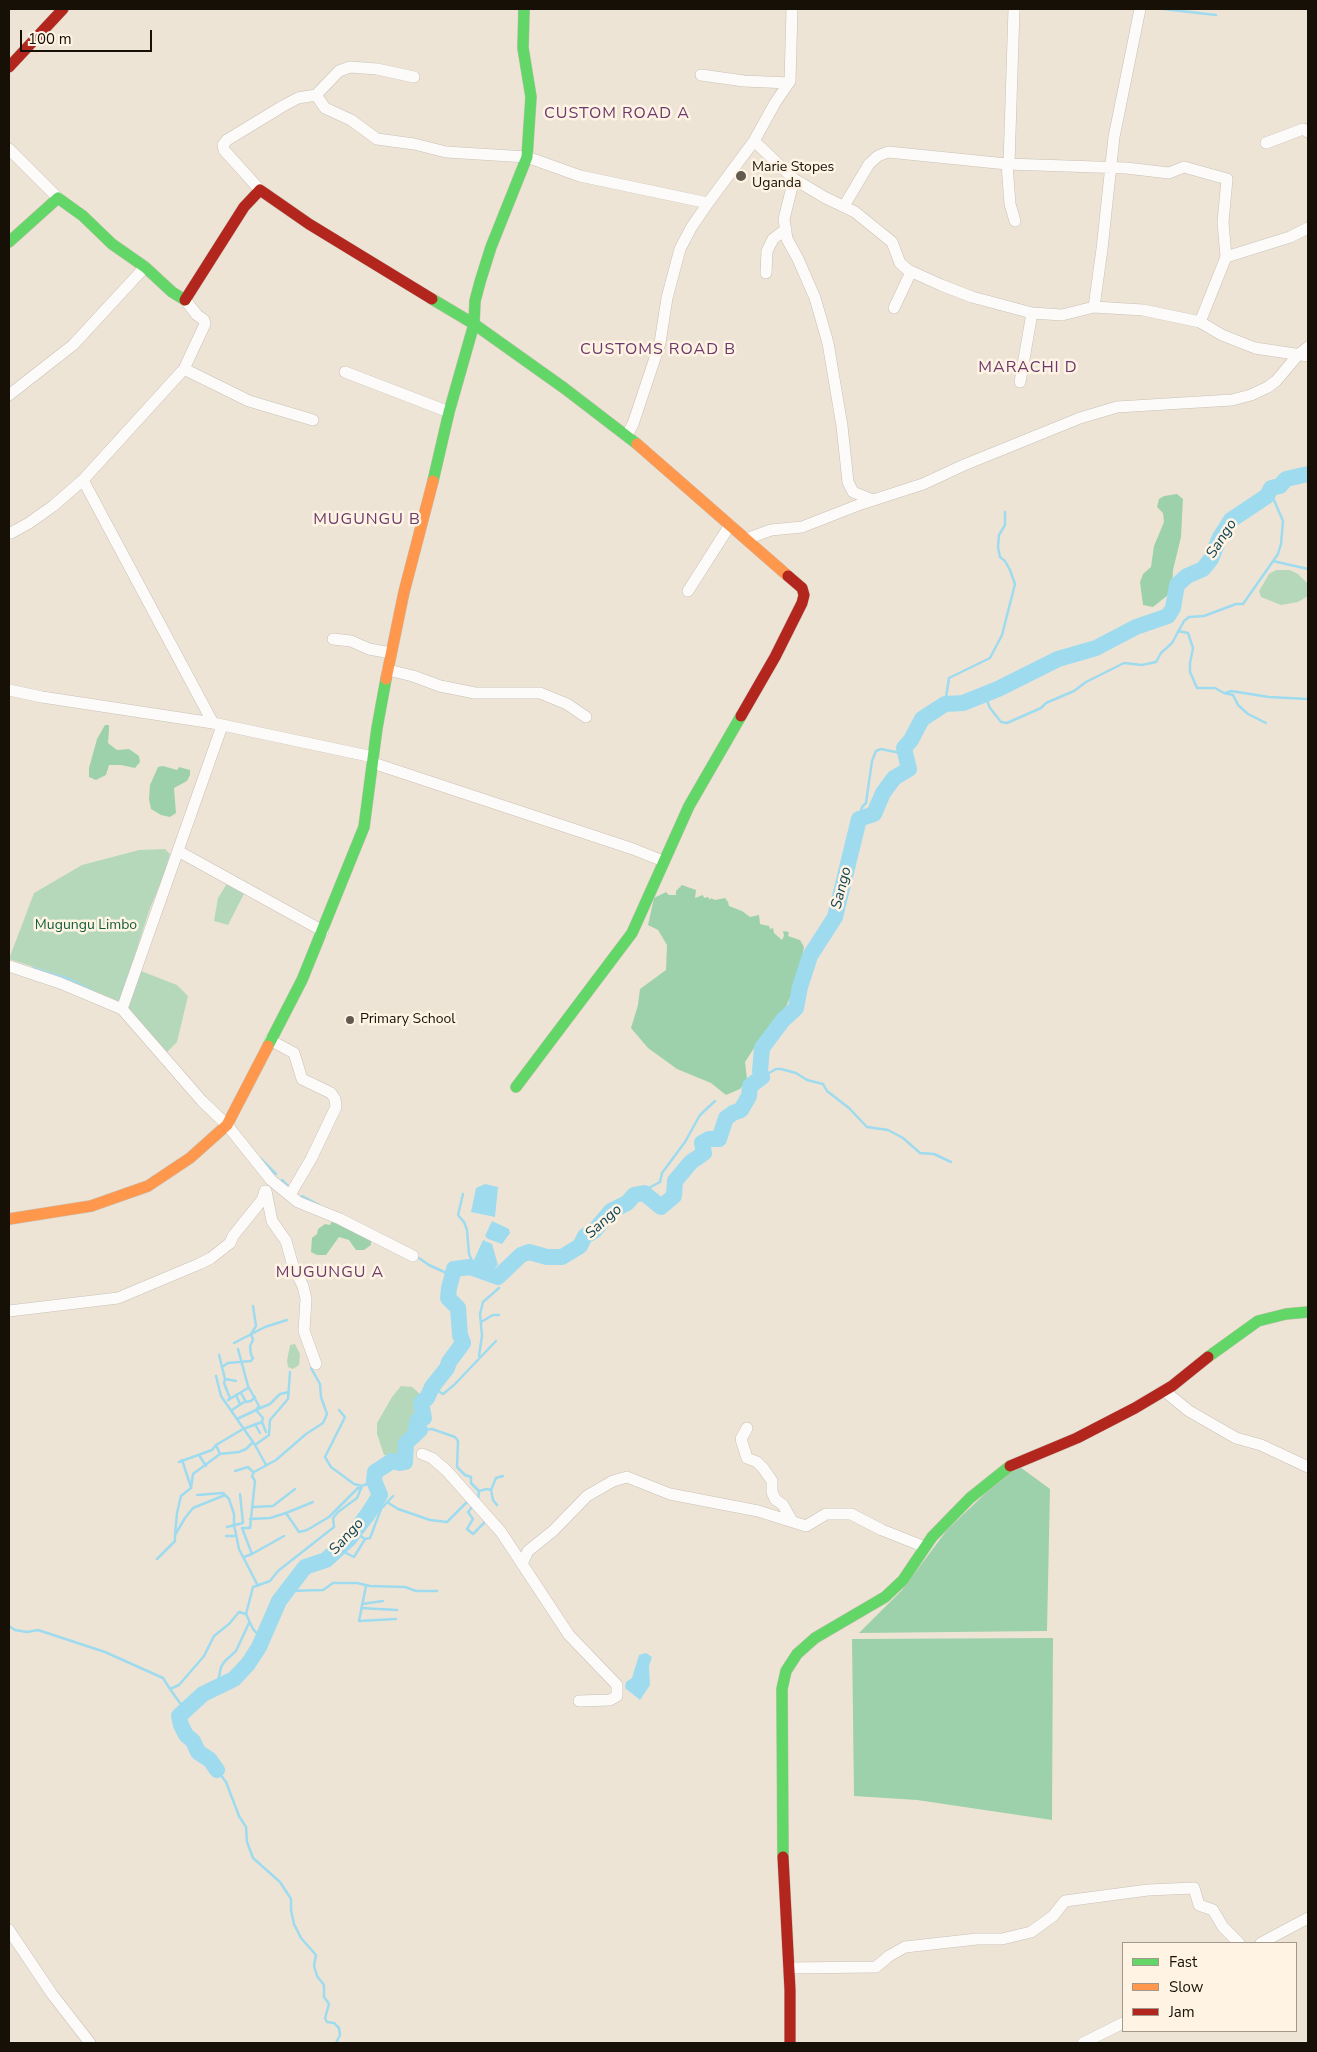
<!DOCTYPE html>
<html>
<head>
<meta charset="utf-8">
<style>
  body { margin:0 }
  #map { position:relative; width:1317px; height:2052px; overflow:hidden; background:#eee4d6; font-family:"Nunito Sans",sans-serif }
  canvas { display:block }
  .frame { position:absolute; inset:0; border:10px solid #161007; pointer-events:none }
  .legend { position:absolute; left:1122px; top:1942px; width:175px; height:90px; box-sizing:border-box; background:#fff3e4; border:1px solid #a2988c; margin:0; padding:6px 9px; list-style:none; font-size:15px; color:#161007 }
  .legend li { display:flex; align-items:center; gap:10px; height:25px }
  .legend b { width:25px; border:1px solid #a2988c }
  .scale { position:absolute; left:20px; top:30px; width:132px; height:22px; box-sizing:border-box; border:2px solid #161007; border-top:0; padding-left:6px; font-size:15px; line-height:18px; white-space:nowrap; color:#161007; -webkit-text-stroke:4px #fff3e4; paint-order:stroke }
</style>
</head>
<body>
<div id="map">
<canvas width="1317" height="2052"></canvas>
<div class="frame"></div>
<ul class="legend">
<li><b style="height:6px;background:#63d668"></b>Fast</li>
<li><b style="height:6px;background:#ff974d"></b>Slow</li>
<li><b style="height:6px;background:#b3261e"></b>Jam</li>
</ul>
<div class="scale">100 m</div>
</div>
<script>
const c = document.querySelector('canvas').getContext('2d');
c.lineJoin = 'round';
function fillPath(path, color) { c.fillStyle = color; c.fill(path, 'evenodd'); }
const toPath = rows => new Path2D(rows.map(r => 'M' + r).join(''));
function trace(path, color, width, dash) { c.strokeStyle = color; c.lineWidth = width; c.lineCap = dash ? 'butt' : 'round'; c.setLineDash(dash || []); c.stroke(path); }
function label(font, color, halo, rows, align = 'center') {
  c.font = font + ' "Nunito Sans",sans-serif'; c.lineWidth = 5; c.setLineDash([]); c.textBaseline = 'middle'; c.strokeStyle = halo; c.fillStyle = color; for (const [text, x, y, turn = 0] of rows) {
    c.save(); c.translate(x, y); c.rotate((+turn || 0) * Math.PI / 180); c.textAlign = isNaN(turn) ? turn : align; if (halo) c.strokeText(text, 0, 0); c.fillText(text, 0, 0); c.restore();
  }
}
const green = toPath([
  [1276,570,1290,570,1298,574,1308,584,1308,596,1298,602,1281,605,1261,597,1259,591,1269,574],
  [165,849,170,854,165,872,149,911,120,1001,114,1002,69,978,9,959,34,893,82,865,139,850],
  [228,882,245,892,228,925,214,921,218,898],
  [141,971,177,985,188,996,177,1042,166,1053,128,1009,127,1004],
  [295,1344,300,1354,299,1365,293,1369,288,1367,287,1361,290,1345],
  [401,1386,412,1387,420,1394,418,1400,419,1413,397,1457,384,1455,377,1434,377,1423,392,1397]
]);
const forest = toPath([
  [1177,494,1183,499,1181,537,1173,570,1172,587,1168,595,1153,607,1143,605,1140,582,1143,574,1151,567,1154,546,1164,522,1163,513,1157,507,1159,499,1164,496],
  [105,725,109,725,109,730,108,743,117,750,129,749,139,756,140,762,135,768,121,765,109,765,106,775,96,780,89,777,89,768,97,739],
  [163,766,177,770,179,767,190,770,190,775,187,781,174,788,176,813,170,817,161,815,151,809,149,799,150,785,158,767],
  [682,885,696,890,695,898,703,895,704,898,708,897,710,900,711,898,715,900,725,898,728,902,729,906,742,911,750,917,759,915,760,924,769,926,770,929,773,928,774,933,782,940,784,936,783,931,789,932,788,936,800,940,804,947,802,958,808,958,783,1013,758,1042,745,1062,747,1079,740,1089,726,1095,711,1083,677,1069,648,1048,631,1028,638,1005,640,989,666,970,667,945,658,930,648,925,654,898,666,892,669,895,676,895,676,891],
  [333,1219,371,1239,371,1245,364,1250,356,1250,349,1240,339,1237,326,1255,317,1255,311,1252,312,1238,317,1234,318,1229,325,1224,330,1225],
  [1016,1464,1050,1489,1047,1631,859,1633,902,1590,947,1530],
  [1053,1638,1052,1820,917,1800,854,1796,852,1639]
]);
const water = toPath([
  [485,1184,498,1187,495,1217,471,1212,476,1188],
  [492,1221,509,1229,510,1233,502,1244,488,1239,485,1236],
  [483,1240,492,1244,498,1265,493,1269,474,1260],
  [646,1653,652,1657,649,1666,650,1685,640,1700,625,1688,626,1682,632,1678,639,1655]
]);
const stream = toPath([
  [1163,9,1216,15],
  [1273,561,1308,569],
  [1178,631,1188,633,1193,648,1190,663,1190,672,1197,688,1215,688,1224,693,1233,695,1238,705,1248,714,1266,723],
  [984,693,990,708,1001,722,1007,723,1041,708,1046,703,1074,691,1086,682,1124,663,1142,665,1156,662,1161,653,1172,643,1184,621,1189,617,1204,616,1236,604,1243,604,1278,554,1281,544,1283,521,1274,500,1267,496],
  [1226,693,1231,691,1269,697,1308,699],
  [945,704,949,678,990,658,1002,635,1015,584,1010,570,1005,561,1000,557,998,547,999,535,1005,525,1005,512],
  [859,819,862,807,866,803,872,761,876,751,881,749,905,754],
  [33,968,69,979,93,991],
  [124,988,129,974],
  [762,1077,776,1069,781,1069,796,1073,807,1080,823,1084,827,1091,849,1108,867,1127,888,1130,903,1138,920,1153,934,1154,951,1162],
  [260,1158,276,1174],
  [282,1180,290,1188],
  [463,1194,458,1215,464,1222,467,1230,469,1254,472,1261,485,1272],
  [641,1194,645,1190,660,1182,662,1173,685,1142,700,1115,715,1101],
  [302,1196,319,1205],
  [416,1256,429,1265,453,1276],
  [481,1322,493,1315,499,1315],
  [234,1343,265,1327,287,1320],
  [238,1349,248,1386,259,1406,256,1410],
  [219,1355,225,1379,224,1383,230,1398],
  [479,1356,482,1336,480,1314,483,1302,499,1288],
  [222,1367,228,1363,251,1361,253,1358,251,1355,250,1346,253,1340,251,1334,256,1326,253,1306],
  [216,1376,221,1396,255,1445,266,1465],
  [225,1379,236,1381],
  [432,1387,443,1394,454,1385,496,1341],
  [241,1393,246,1402],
  [236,1395,240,1404],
  [228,1400,248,1388],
  [258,1409,270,1404,280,1394,289,1392],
  [232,1410,244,1402,251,1401,255,1397],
  [339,1410,345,1417,325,1457,331,1467,354,1484,362,1486],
  [237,1419,256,1410,263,1418,262,1422,266,1432],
  [255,1424,260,1433],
  [420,1430,432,1429,455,1437,458,1441,457,1467,465,1475,471,1477,471,1483,479,1491,478,1501],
  [216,1445,243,1429,262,1422],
  [255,1445,269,1435,270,1420,288,1399,290,1372],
  [199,1455,206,1466],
  [182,1460,191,1487],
  [179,1462,212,1450,216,1445,220,1454],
  [235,1471,248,1467,253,1472],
  [479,1491,487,1489,491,1490],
  [197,1495,223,1493,229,1499,234,1514,234,1525,239,1549,258,1586],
  [387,1502,398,1509,430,1520,447,1522,467,1502,469,1503],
  [497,1505,493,1500,491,1490,496,1478,503,1476],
  [252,1507,273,1506,295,1489],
  [472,1507,468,1512,473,1519,467,1529,473,1534,485,1522,484,1520],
  [286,1513,313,1502],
  [250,1519,270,1518,286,1513,299,1532,307,1530,329,1517,358,1488,361,1489],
  [227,1527,243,1523,240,1494],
  [354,1532,365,1539,370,1538,381,1509,393,1496],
  [175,1535,177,1513,181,1496,191,1488,193,1474,220,1454,239,1452,246,1449,253,1442],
  [226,1536,236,1536],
  [338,1549,354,1557,365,1539],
  [252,1554,284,1536],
  [244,1557,252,1554,242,1528,250,1528,255,1481,252,1476,254,1472,276,1460,306,1434,323,1423,327,1414,321,1397,320,1384,311,1368],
  [157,1559,175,1541,175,1535,185,1518,193,1508,225,1495],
  [366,1586,359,1621,396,1619],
  [287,1591,323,1590,333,1583,357,1583,370,1586,405,1587,416,1591,437,1591],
  [362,1604,383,1601],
  [361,1608,397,1610],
  [9,1626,15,1630,27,1632,38,1630,105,1652,163,1678,170,1689],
  [263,1640,253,1629,246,1614,253,1587,270,1581,278,1571,334,1527,333,1518,338,1512,357,1498,362,1486,374,1481],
  [217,1687,221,1667,225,1661,236,1651,249,1623],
  [185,1710,170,1689,179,1685,204,1656,214,1636,229,1624,239,1612,246,1614],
  [217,1770,226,1782,239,1816,246,1827,247,1842,253,1858,280,1882,291,1899,291,1910,294,1924,301,1938,316,1955,314,1966,317,1976,324,1985,324,1997,329,2004,325,2018,327,2022,334,2023,339,2028,340,2035,336,2043]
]);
const river = toPath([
  [217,1770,210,1760,198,1752,193,1741,186,1735,181,1725,179,1716,203,1694,234,1679,248,1664,259,1647,279,1601,305,1567,326,1560,350,1538,368,1514,380,1495,374,1481,375,1472,392,1461,400,1463,405,1462,406,1443,420,1430,416,1427,418,1420,424,1418,421,1403,427,1398,432,1387,447,1368,449,1362,463,1343,460,1335,458,1308,448,1298,449,1288,454,1269,470,1267,498,1277,521,1255,529,1252,547,1257,562,1257,580,1246,585,1236,594,1231,611,1211,627,1203,634,1195,644,1193,661,1207,674,1196,675,1181,691,1162,704,1153,702,1143,709,1139,719,1139,726,1118,733,1113,741,1110,749,1096,750,1086,762,1077,760,1071,762,1048,783,1020,796,1008,800,987,810,956,835,917,859,819,874,814,883,793,894,778,909,769,904,748,911,740,922,719,945,704,963,703,998,689,1058,659,1096,648,1136,627,1168,616,1173,608,1177,585,1187,576,1203,569,1211,559,1220,537,1231,520,1267,496,1271,488,1280,486,1286,479,1308,474]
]);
const street = toPath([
  [701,75,744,81,789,83],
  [316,95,339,71,350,67,377,69,414,77],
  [754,141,794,179,824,197,855,212,892,242,900,263,908,270,941,285,972,297,1032,313,1062,315,1094,307,1143,310,1200,322,1222,335,1255,348,1308,356],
  [1266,143,1303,129,1308,132],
  [9,149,58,198],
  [1007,164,1010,204,1015,221],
  [1009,164,1014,9],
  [794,179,784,219,787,239,798,259,815,298,828,343,842,426,848,482,853,492,873,500],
  [260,190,224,150,223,145,227,140,283,106,298,98,316,95,325,108,351,120,377,139,414,144,446,152,527,157,580,176,708,203,691,228,680,249,667,298,660,343,633,424,627,435],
  [708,203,754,141,775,103,790,81,792,9],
  [844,206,869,164,878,156,888,152,1007,164,1126,168,1169,173,1184,167,1227,179,1223,222,1226,257,1200,322],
  [1226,257,1290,237,1308,228],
  [766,273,767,251,773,239,786,229],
  [1094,307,1102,249,1114,137,1140,9],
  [894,308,911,272],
  [184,369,249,401,313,420],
  [345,372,449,412],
  [1020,382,1032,313],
  [9,395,73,345,145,267],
  [83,480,213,723],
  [9,532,11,533,29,523,53,506,83,480,184,369,205,324,204,320,197,315,186,301],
  [746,539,771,530,802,527,861,504,923,484,964,465,1080,418,1117,407,1232,400,1251,395,1268,387,1276,381,1298,355,1308,347],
  [688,591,730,525],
  [333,639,351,641,369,649,391,653],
  [388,670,413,676,440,686,475,693,540,693,567,704,586,717],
  [9,690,42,697,213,723,373,757],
  [222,726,122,1009,202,1101,227,1125,271,1180,298,1202,340,1219,413,1256],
  [373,763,633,849,663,861],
  [178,851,323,931],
  [9,966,60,983,122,1009],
  [270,1040,294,1053,302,1079,331,1093,335,1099,336,1107,311,1159,290,1195],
  [266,1191,272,1221,286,1241,293,1266,303,1286,306,1299,304,1331,316,1364],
  [9,1311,118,1298,199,1264,211,1258,230,1243,233,1236,262,1200,265,1191],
  [1167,1393,1189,1411,1236,1438,1261,1445,1308,1467],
  [747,1428,741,1439,747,1458,757,1462,763,1468,772,1481,772,1492,775,1499,783,1505,792,1521],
  [422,1454,432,1458,447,1471,501,1532,569,1635,617,1685,617,1696,610,1700,579,1701],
  [522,1564,528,1551,553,1531,587,1496,613,1481,627,1477,670,1494,758,1511,806,1526,826,1514,851,1514,882,1530,925,1547],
  [9,1930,52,1994,90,2043],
  [1261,1943,1308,1918],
  [789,1968,876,1967,889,1956,905,1947,977,1939,1002,1939,1031,1932,1053,1916,1065,1901,1148,1890,1194,1888,1199,1905,1213,1910,1223,1927,1239,1943],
  [1083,2043,1123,2023]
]);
const fast = toPath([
  [9,242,58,198,83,216,112,244,145,267,172,292,185,300],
  [432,299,474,324,564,388,637,444],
  [433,481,449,412,474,324,475,301,480,282,491,247,527,157,531,97,523,48,524,9],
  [268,1046,302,980,364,827,377,728,386,679],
  [516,1087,632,933,689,806,741,716],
  [1208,1357,1258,1321,1286,1314,1308,1312],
  [783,1857,782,1689,786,1671,797,1654,815,1638,885,1597,903,1580,932,1537,970,1498,1010,1466]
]);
const slow = toPath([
  [637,444,788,576],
  [386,679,404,592,433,481],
  [9,1219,91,1206,148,1186,190,1158,227,1125,268,1046]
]);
const jam = toPath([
  [9,67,63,9],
  [185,300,244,207,260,190,309,224,432,299],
  [741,716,775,657,802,603,804,595,802,588,788,576],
  [1010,1466,1077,1438,1135,1408,1172,1386,1208,1357],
  [783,1857,790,1990,790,2043]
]);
const markers = [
  [741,176,6,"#625a4f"],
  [350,1020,5,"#625a4f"]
];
const poiNames = [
  ["Marie Stopes",752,168],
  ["Uganda",752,184],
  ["Primary School",360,1020]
];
const parkNames = [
  ["Mugungu Limbo",86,926]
];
const waterNames = [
  ["Sango",1222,539,-57],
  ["Sango",842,888,-76],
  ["Sango",604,1222,-42],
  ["Sango",347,1537,-48]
];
const quarterNames = [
  ["CUSTOM ROAD A",617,114],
  ["CUSTOMS ROAD B",658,350],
  ["MARACHI D",1028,368],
  ["MUGUNGU B",367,520],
  ["MUGUNGU A",330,1273]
];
fillPath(green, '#b5d8bb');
fillPath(forest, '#9dd1ac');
fillPath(water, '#9edbef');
trace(stream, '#9edbef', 2.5);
trace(river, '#9edbef', 16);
trace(street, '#c8c0b5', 12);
trace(fast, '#c8c0b5', 12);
trace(slow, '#c8c0b5', 12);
trace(jam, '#c8c0b5', 12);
trace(street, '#fcfbf9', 11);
trace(fast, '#63d668', 11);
trace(slow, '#ff974d', 11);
trace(jam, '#b3261e', 11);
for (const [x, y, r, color] of markers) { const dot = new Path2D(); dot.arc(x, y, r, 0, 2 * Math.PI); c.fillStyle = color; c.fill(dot); trace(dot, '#fff3e4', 2); }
label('14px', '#161007', '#fff3e4', poiNames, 'left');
label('14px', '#0f5e3b', '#fff3e4', parkNames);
label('italic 15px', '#0c4355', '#fff3e4', waterNames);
c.letterSpacing = '1px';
label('16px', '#6b396b', '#fff3e4', quarterNames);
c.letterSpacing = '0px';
</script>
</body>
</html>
